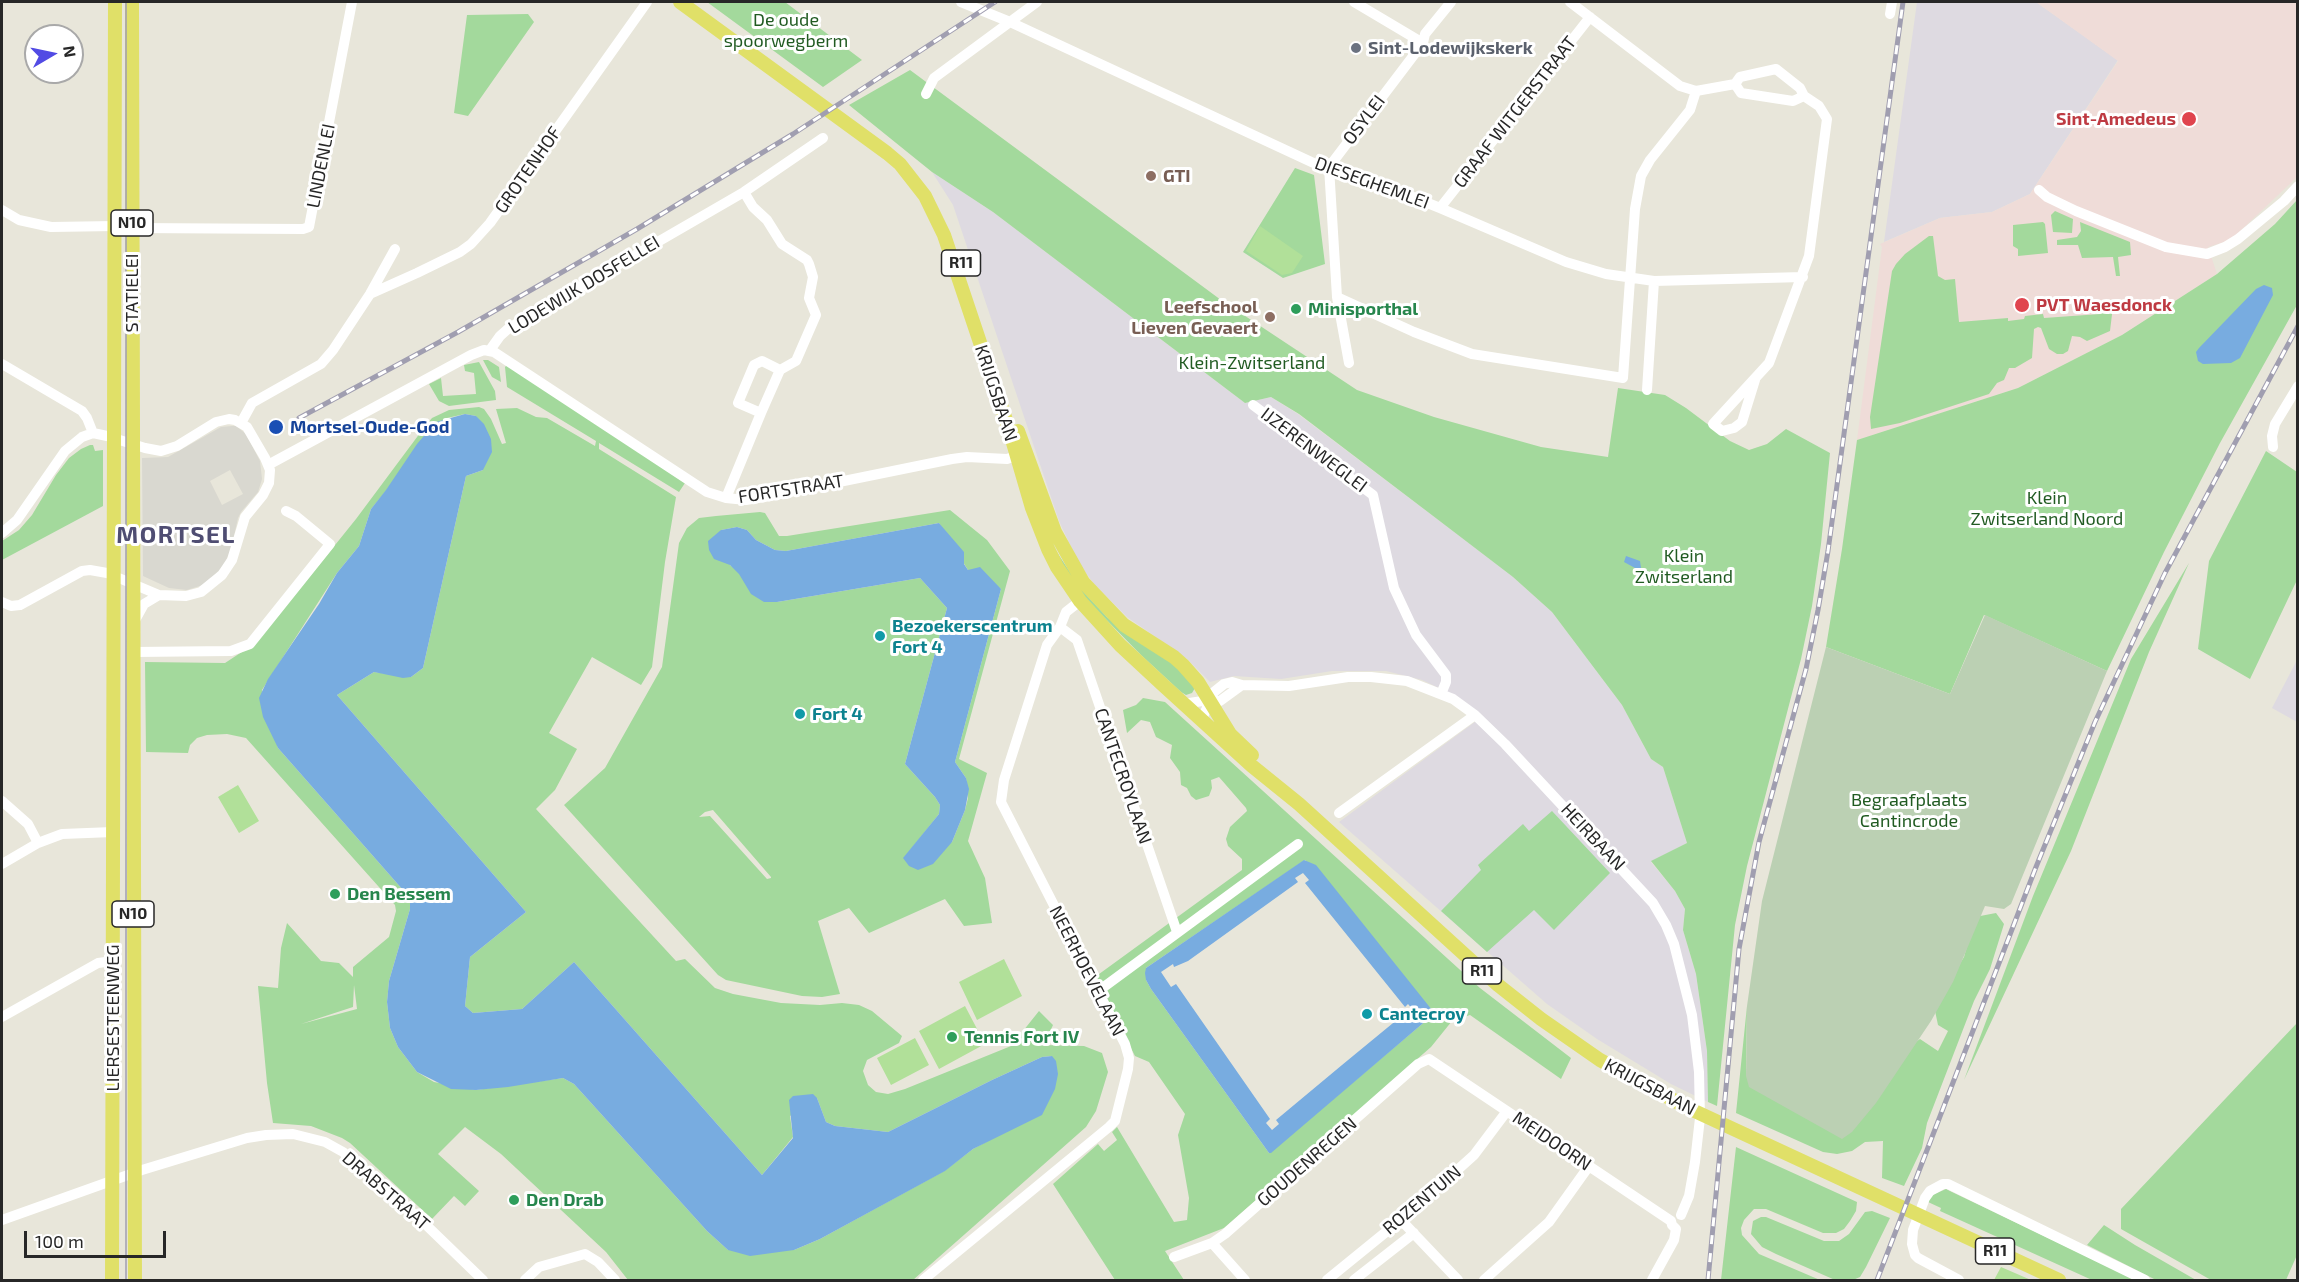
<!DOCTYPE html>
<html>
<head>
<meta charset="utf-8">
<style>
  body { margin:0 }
  #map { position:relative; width:2299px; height:1282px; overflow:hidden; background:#e8e6da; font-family:"Exo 2",sans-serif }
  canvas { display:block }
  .frame { position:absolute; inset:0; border:3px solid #272727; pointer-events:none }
  .north { position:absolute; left:24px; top:24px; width:60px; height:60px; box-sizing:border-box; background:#fff; border:2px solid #a9a9a9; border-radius:50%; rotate:81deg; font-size:16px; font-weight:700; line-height:24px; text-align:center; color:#272727 }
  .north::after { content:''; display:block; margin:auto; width:21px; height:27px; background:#524be4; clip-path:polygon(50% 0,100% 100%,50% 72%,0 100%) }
  .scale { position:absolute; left:24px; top:1231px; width:142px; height:27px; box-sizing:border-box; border:3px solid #272727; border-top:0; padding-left:8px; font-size:18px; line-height:21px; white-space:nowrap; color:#272727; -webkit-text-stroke:4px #fff; paint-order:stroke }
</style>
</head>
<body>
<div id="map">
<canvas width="2299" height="1282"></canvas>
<div class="frame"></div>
<div class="north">N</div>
<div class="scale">100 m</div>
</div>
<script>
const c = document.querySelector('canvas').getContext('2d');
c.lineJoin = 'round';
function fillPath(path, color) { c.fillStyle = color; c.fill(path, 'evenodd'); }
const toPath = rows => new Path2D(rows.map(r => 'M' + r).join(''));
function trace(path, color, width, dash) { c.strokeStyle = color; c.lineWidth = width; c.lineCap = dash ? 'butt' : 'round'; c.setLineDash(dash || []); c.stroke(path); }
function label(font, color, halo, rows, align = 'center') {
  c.font = font + ' "Exo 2",sans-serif'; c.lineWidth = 6; c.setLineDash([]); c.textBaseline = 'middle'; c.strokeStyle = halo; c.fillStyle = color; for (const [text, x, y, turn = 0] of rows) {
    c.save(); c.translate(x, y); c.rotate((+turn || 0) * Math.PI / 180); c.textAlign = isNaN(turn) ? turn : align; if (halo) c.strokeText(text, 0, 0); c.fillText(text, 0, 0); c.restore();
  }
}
const industrial = toPath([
  [1917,2,2036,2,2118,60,2030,194,1992,212,1940,218,1884,242],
  [932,172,993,212,1245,403,1271,397,1298,414,1441,522,1513,577,1552,612,1622,705,1651,759,1663,767,1687,843,1651,862,1675,891,1685,909,1683,930,1696,974,1707,1051,1708,1102,1671,1084,1597,1039,1547,1004,1339,822,1483,716,1458,697,1422,680,1386,671,1332,671,1281,679,1234,676,1210,682,1187,659,1127,617,1094,584,1078,562,1059,521,953,205],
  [2297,660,2297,722,2272,708]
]);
const medical = toPath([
  [2036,2,2297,2,2297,177,2236,235,2224,242,2208,247,2217,274,2122,335,2018,388,1857,440,1882,247,1880,244,1940,218,1992,212,2030,194,2118,61]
]);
const green = toPath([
  [707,2,785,2,862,60,823,87],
  [528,14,534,22,468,116,454,113,467,15],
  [910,70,1221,300,1357,390,1434,417,1541,447,1608,457,1618,388,1665,395,1686,408,1730,441,1749,450,1767,444,1786,429,1830,453,1821,544,1812,606,1801,659,1747,866,1735,925,1717,1106,1708,1102,1707,1051,1696,974,1683,930,1685,909,1675,891,1651,861,1687,843,1663,767,1651,759,1622,705,1552,612,1513,577,1441,522,1299,414,1271,397,1245,403,993,212,932,172,849,105],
  [1295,168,1314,175,1325,264,1283,278,1243,252],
  [2297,200,2297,305,2220,443,2164,552,2107,671,1984,615,1950,694,1826,647,1842,549,1857,440,2018,388,2122,335,2217,274,2275,224],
  [2055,211,2073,219,2072,233,2053,232,2051,215],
  [2043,222,2045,224,2048,253,2018,256,2018,249,2013,246,2013,225],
  [2080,222,2130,242,2131,255,2118,257,2120,276,2116,276,2113,257,2082,258,2078,245,2057,245,2057,240,2077,237,2081,231],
  [1929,236,1933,236,1938,276,1945,280,1955,279,1959,322,2008,318,2008,321,2024,319,2025,316,2043,314,2044,318,2100,314,2099,307,2113,306,2110,331,2087,341,2080,337,2072,336,2068,351,2063,354,2057,354,2049,349,2041,328,2038,327,2034,329,2032,358,2015,368,2009,368,2004,380,1997,383,1989,394,1900,423,1871,429,1870,417,1892,271,1896,264,1905,254],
  [483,360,488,360,499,367,501,382,492,377],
  [479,362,495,391,496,400,449,406,439,401,429,384,441,378,443,396,476,394,474,373,465,371,464,365],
  [507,365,685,483,679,492,599,443,599,449,676,497,665,562,652,667,641,685,592,657,549,733,577,749,555,790,536,809,676,961,685,959,715,988,733,994,781,1003,820,1005,842,1003,859,1005,872,1011,902,1036,899,1043,867,1060,863,1071,868,1085,876,1092,888,1094,905,1089,1011,1046,1039,1011,1053,1025,1044,1045,1084,1046,1102,1053,1108,1072,1096,1111,1086,1127,913,1280,628,1280,606,1252,501,1154,465,1127,438,1154,479,1191,465,1206,454,1196,432,1219,350,1143,342,1138,311,1126,273,1123,267,1083,258,986,278,988,281,948,287,923,321,961,339,963,353,977,353,967,389,937,396,911,395,905,246,738,227,734,207,735,197,738,190,745,188,753,146,752,145,662,225,663,257,642,356,519,426,425,432,418,449,410,479,407,484,409,491,419,502,444,506,443,496,409,517,408,536,417,547,418,595,446,596,441,507,387,505,367],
  [465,414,476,416,483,470,466,476,423,668,411,677,374,672,337,695,526,912,470,957,465,1006,473,1013,522,1009,574,962,762,1175,793,1137,790,1116,817,1098,826,1122,835,1126,888,1132,992,1080,1042,1057,1052,1056,995,1137,973,1149,944,1171,820,1239,794,1250,728,1250,707,1231,574,1084,563,1078,476,1090,434,1082,417,1072,398,1047,390,1028,387,1002,389,981,410,909,410,898,278,748,262,690,337,573,359,546,371,509,447,418],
  [354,985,357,1009,301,1024,353,1007],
  [90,445,93,445,95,451,103,450,103,506,2,560,2,541,19,530,32,515,56,475,69,458,81,449],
  [2266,451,2297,472,2297,580,2250,679,2198,649,2209,561],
  [950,510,987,540,1010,571,959,759,987,773,968,841,985,878,992,923,964,926,945,899,869,933,849,908,818,921,840,994,822,997,802,996,726,980,718,975,564,805,605,768,662,667,679,543,687,528,699,518,716,516,760,512,765,513,779,536,787,536],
  [939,523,968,570,1001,589,955,762,966,778,968,798,965,810,952,842,904,858,939,814,940,805,935,797,905,764,947,608,920,578,777,602,730,565,721,530,737,527,747,530,756,540,775,550,786,551],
  [713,810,771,877,771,878,767,879,710,816,699,817,705,812],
  [1043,519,1056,551,1082,590,1107,617,1132,636,1173,660,1195,688,1192,693,1186,695,1181,692,1141,655,1079,592,1054,553],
  [2189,563,2149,652,2071,851,1964,1080,2033,896,2131,659],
  [1143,698,1165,702,1480,988,1571,1058,1561,1079,1470,1015,1452,1021,1431,1047,1224,1228,1165,1251,1184,1280,1115,1280,1053,1184,1098,1144,1104,1151,1117,1140,1112,1132,1117,1127,1174,1222,1187,1220,1189,1198,1178,1135,1185,1114,1149,1062,1135,1056,1095,977,1242,870,1242,859,1228,846,1226,839,1230,827,1247,811,1246,808,1219,777,1211,780,1212,788,1209,796,1196,800,1191,796,1187,788,1181,785,1180,772,1170,758,1172,745,1156,737,1150,722,1141,720,1127,733,1123,710,1136,705],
  [1305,860,1428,1019,1269,1153,1151,989,1146,980,1146,968],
  [1552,811,1610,873,1554,930,1534,910,1487,952,1441,911,1481,870,1478,865,1523,824,1529,831],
  [1996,913,2004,924,1990,969,1974,1001,1927,1123,1922,1148,1904,1186,1882,1178,1883,1141,1865,1142,1852,1151,1837,1154,1823,1152,1736,1113,1747,1006,1746,1076,1906,1049,1920,1039,1938,1051,1948,1031,1938,1025,1934,1006,1964,957,1975,917],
  [2297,1023,2297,1255,2286,1280,2211,1280,2121,1229,2121,1209],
  [1736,1147,1857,1202,1856,1211,1850,1221,1844,1229,1836,1233,1823,1233,1766,1209,1754,1209,1744,1220,1741,1228,1742,1235,1759,1254,1820,1280,1721,1280],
  [1946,1189,1952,1192,2136,1280,2092,1280,1940,1211,1941,1208,1928,1202,1930,1196],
  [1872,1211,1890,1218,1866,1267,1860,1277,1853,1280,1835,1280,1776,1254,1762,1247,1751,1234,1753,1221,1761,1217,1766,1217,1824,1241,1839,1241,1849,1234,1865,1212],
  [2104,1225,2135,1245,2196,1280,2156,1280,2087,1245]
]);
const cemetery = toPath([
  [1985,615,2107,671,2011,904,2004,909,1985,906,1953,982,1931,1021,1876,1103,1852,1132,1842,1139,1749,1087,1746,1076,1747,1006,1762,901,1826,647,1950,694]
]);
const pitch = toPath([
  [1260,226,1303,256,1292,273,1282,275,1246,251],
  [238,785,259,821,239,833,218,797],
  [1004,959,1022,996,977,1020,959,982],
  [965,1006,985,1044,939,1069,919,1031],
  [915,1038,929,1065,891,1085,877,1058],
  [2001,1267,2031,1280,1994,1280]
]);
const plaza = toPath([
  [232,426,236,426,246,434,260,461,262,479,258,492,241,512,238,518,232,545,225,564,206,584,187,590,169,588,143,576,142,458,168,457,221,427],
  [230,470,243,494,222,505,210,481]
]);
const water = toPath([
  [2264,285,2272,288,2273,295,2240,358,2231,363,2203,364,2198,361,2196,352,2199,348,2256,289],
  [465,414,476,416,484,424,491,439,492,452,483,470,466,476,423,668,411,677,403,678,374,672,337,695,526,912,470,957,465,1006,473,1013,522,1009,574,962,762,1175,793,1138,789,1100,793,1096,813,1094,817,1098,826,1122,835,1126,888,1132,992,1080,1042,1057,1052,1056,1056,1061,1058,1074,1055,1089,1042,1115,973,1149,945,1171,820,1239,794,1250,750,1256,728,1250,707,1231,574,1084,563,1078,508,1087,476,1090,451,1089,417,1072,398,1047,390,1028,387,1002,389,981,410,909,410,898,278,748,263,717,259,698,268,679,319,604,337,573,359,546,371,509,386,490,417,444,436,422],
  [939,523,964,552,964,564,968,570,980,567,1001,589,955,762,966,778,969,789,965,810,952,842,933,864,918,870,909,866,903,858,939,814,940,805,935,797,905,764,947,608,920,578,777,602,764,602,751,594,739,574,730,565,714,559,709,550,708,541,721,530,737,527,747,530,756,540,775,550,786,551],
  [1626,556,1640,561,1641,568,1635,568,1624,562],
  [1304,860,1316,865,1432,1010,1428,1019,1271,1153,1269,1153,1151,989,1146,980,1145,973,1146,968],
  [1303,873,1309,880,1305,883,1405,1007,1408,1004,1414,1011,1407,1018,1404,1014,1342,1065,1276,1120,1279,1124,1272,1130,1266,1123,1270,1119,1176,984,1171,987,1161,972,1173,964,1174,967,1188,961,1298,882,1295,878]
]);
const minor = toPath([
  [961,2,1010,22,1320,166,1346,170,1440,208,1566,262,1606,274,1654,281,1803,277],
  [1354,2,1423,43],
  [1570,2,1680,86,1696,91,1735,84,1740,77,1776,69,1800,88,1804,96],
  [1890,14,1892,2],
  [1735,84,1741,93,1793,101,1804,96],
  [926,94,934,78,1037,2],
  [2039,190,2047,197,2076,211,2166,247,2207,254,2225,247,2238,239,2284,201,2298,186],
  [744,192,753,207,767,220,782,244,807,260,809,264,813,277,809,298,816,315,796,361,780,370,761,413,738,403,754,365,762,361,780,370],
  [1440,208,1590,17],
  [2,210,19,220,51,227,115,226],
  [132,228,303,229,309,227,352,2],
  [370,294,417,273,460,252,471,244,490,223,647,2],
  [1337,297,1414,332,1472,354,1623,378,1635,209,1641,176,1650,160,1690,110,1696,91],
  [490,350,500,336,509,328,744,192,823,138],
  [1349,363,1337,297,1329,167,1423,43,1425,34,1451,2],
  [2,364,82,411,87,418,93,433],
  [1755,380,1742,422,1734,428,1722,431,1713,424,1769,363,1809,256,1827,119,1819,106,1804,96],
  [1647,390,1654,281],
  [1253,405,1373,495,1394,588,1416,635,1446,675,1446,682,1441,694],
  [241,423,252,403,321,364,333,350,370,294,395,249],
  [2273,447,2272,436,2275,424,2298,386],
  [268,465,471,355,484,350,494,352,707,492,726,498,746,500,770,496,952,459,967,457,1007,459,1022,454],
  [726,498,761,413],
  [2,533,17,520,65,451,82,437,93,433],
  [2,602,11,606,20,605,82,571,90,570,107,573,159,595,186,596,201,592,222,575,232,560,245,517,263,495,269,483,270,470,265,458,247,427,235,420,229,419,216,422,177,446,161,451,145,448,107,436,93,433],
  [134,622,144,604,159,595],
  [1060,627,1077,640,1177,932],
  [134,652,231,651,250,644,330,544,296,516,286,511],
  [1183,704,1209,700,1220,701,1242,685],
  [1201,721,1214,692,1224,684,1232,682,1242,685,1289,686,1348,677,1371,677,1407,681,1453,699,1475,715,1505,744,1653,903,1666,925,1674,944,1692,1015,1699,1072,1700,1118,1695,1162,1689,1196,1681,1215],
  [2,801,28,824,38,843,62,834,113,832],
  [1339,813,1475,715],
  [2,864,38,843],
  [1097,992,1298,844],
  [2,1017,98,963,113,961],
  [1400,1219,1458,1280],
  [2,1220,142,1170,247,1138,266,1135,293,1134,325,1142,343,1152,423,1222,483,1280],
  [1212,1243,1245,1280],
  [1174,1257,1212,1243,1225,1234,1418,1064,1429,1059,1671,1221,1672,1225,1676,1229,1674,1240,1652,1280],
  [525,1280,539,1267,585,1254,598,1262,615,1280],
  [923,1280,1109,1127,1115,1121,1128,1069,1129,1058,1125,1044,1001,802,1004,780,1047,645,1060,627,1066,612,1080,601],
  [1327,1280,1413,1210,1474,1155,1507,1111],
  [1354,1280,1414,1233],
  [1484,1280,1549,1222,1589,1166],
  [1959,1280,1918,1258,1915,1255,1912,1244,1913,1230,1925,1198,1930,1191,1943,1184,1948,1184,2145,1280]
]);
const major = toPath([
  [132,2,135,1280],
  [680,2,887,153,900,164,925,196,944,235,1009,429,1032,508,1048,549,1057,567,1080,601,1120,645,1162,684,1252,766,1299,804,1498,985,1541,1019,1600,1060,1688,1108,2059,1280],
  [1018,431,1055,532,1083,582,1124,625,1174,657,1183,665,1198,682,1230,734,1252,755],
  [112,1280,115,2]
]);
const tram = toPath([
  [126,1280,126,2]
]);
const rail = toPath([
  [299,418,458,332,637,229,793,134,995,2],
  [1708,1280,1739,949,1759,842,1806,669,1818,610,1828,551,1903,2],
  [1877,1280,2036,867,2095,722,2165,573,2298,326]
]);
const markers = [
  [1356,48,6,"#6b7280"],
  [2189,119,8,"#e0444e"],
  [1151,176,6,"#8d6e63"],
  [2022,305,8,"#e0444e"],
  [1296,309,6,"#2e9e5b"],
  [1270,317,6,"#8d6e63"],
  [276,427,8,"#1a4fb4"],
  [880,636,6,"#0f9aa8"],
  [800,714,6,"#0f9aa8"],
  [335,894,6,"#2e9e5b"],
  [1367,1014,6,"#0f9aa8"],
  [952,1037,6,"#2e9e5b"],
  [514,1200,6,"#2e9e5b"]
];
const shields = [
  [132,223,42],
  [961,263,39],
  [133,914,42],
  [1482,971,39],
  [1995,1251,39]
];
const shieldNames = [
  ["N10",132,223],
  ["R11",961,263],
  ["N10",133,914],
  ["R11",1482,971],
  ["R11",1995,1251]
];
const parkNames = [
  ["De oude",786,20],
  ["spoorwegberm",786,41],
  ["Klein-Zwitserland",1252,363],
  ["Klein",2047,498],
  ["Zwitserland Noord",2047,519],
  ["Klein",1684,556],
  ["Zwitserland",1684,577],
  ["Begraafplaats",1909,800],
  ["Cantincrode",1909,821]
];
const worshipNames = [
  ["Sint-Lodewijkskerk",1368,48]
];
const streetNames = [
  ["GRAAF WITGERSTRAAT",1515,112,-52],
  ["OSYLEI",1364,120,-53],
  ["LINDENLEI",321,166,-79],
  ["GROTENHOF",528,170,-55],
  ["DIESEGHEMLEI",1372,183,20],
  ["LODEWIJK DOSFELLEI",584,285,-31],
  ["STATIELEI",132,293,-90],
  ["KRIJGSBAAN",996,393,72],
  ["IJZERENWEGLEI",1314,450,37],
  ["FORTSTRAAT",791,489,-9],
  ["CANTECROYLAAN",1123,776,71],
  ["HEIRBAAN",1593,837,47],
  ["NEERHOEVELAAN",1087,971,63],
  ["LIERSESTEENWEG",113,1018,-90],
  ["KRIJGSBAAN",1650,1087,28],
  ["MEIDOORN",1552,1141,34],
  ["GOUDENREGEN",1307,1162,-41],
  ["DRABSTRAAT",386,1191,41],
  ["ROZENTUIN",1422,1200,-40]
];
const healthNames = [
  ["Sint-Amedeus",2176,119],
  ["PVT Waesdonck",2036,305,"left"]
];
const educationNames = [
  ["GTI",1163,176],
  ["Leefschool",1258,307,"right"],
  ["Lieven Gevaert",1258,328,"right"]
];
const leisureNames = [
  ["Minisporthal",1308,309],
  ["Den Bessem",347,894],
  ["Tennis Fort IV",964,1037],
  ["Den Drab",526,1200]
];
const transitNames = [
  ["Mortsel-Oude-God",290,427]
];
const cultureNames = [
  ["Bezoekerscentrum",892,626],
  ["Fort 4",892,647],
  ["Fort 4",812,714],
  ["Cantecroy",1379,1014]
];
const districtNames = [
  ["MORTSEL",176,535]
];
fillPath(industrial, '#dedae1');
fillPath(medical, '#efdcd8');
fillPath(green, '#a3d99c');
fillPath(cemetery, '#bbd0b3');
fillPath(pitch, '#b1e099');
fillPath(plaza, '#d9d8d0');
fillPath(water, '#78ace0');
trace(minor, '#fff', 10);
trace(major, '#e0e068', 14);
trace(tram, '#a09eb0', 1.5);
trace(rail, '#a09eb0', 5);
trace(rail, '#fff', 3, [9]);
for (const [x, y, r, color] of markers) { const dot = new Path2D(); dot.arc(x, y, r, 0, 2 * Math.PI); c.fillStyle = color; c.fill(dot); trace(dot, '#fff', 2); }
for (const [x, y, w] of shields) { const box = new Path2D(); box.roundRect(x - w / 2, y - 13, w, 26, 4.5); c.fillStyle = '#fff'; c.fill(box); trace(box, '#272727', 1.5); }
label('bold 16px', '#272727', null, shieldNames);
label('18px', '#215b22', '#fff', parkNames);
label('bold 18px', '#5b616d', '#fff', worshipNames, 'left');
label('18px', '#272727', '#fff', streetNames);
label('bold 18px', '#be3a42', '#fff', healthNames, 'right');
label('bold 18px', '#785e54', '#fff', educationNames, 'left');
label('bold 18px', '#27864d', '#fff', leisureNames, 'left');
label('bold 18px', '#164399', '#fff', transitNames, 'left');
label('bold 18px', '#0d838f', '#fff', cultureNames, 'left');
c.letterSpacing = '1.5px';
label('bold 24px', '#4f4d72', '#fff', districtNames);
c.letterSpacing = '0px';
</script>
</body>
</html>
